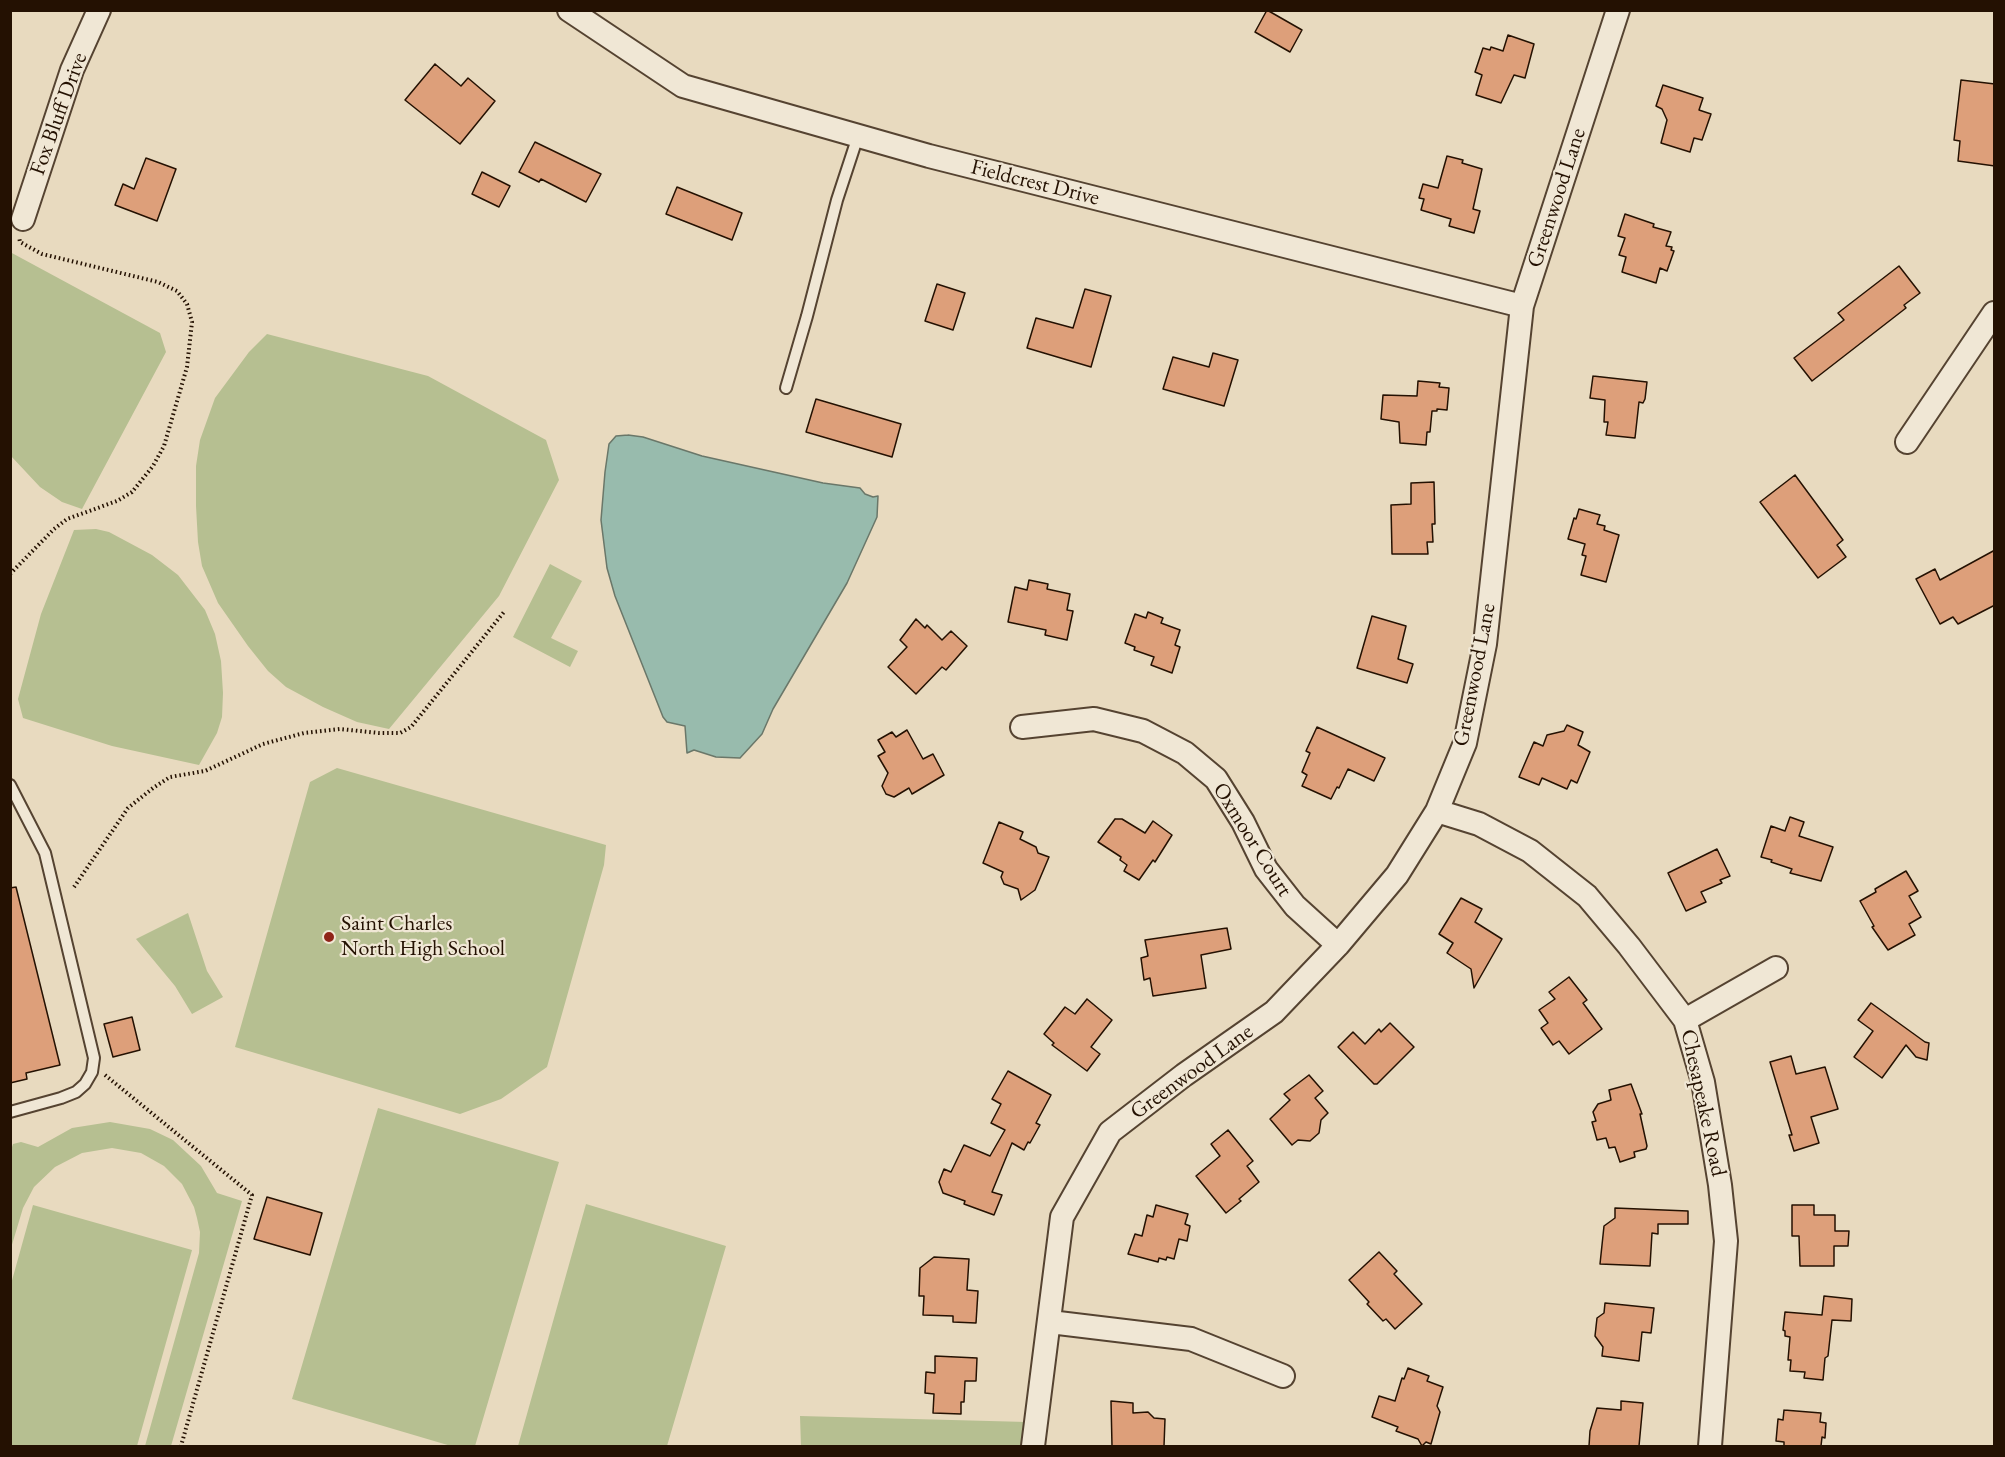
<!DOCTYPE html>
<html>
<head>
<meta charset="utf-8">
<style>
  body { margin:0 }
  #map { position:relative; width:2005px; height:1457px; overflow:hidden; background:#e8dabf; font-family:"EB Garamond",serif }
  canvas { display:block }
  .frame { position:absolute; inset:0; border:12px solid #241102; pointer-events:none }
</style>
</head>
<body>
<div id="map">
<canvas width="2005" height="1457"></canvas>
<div class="frame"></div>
</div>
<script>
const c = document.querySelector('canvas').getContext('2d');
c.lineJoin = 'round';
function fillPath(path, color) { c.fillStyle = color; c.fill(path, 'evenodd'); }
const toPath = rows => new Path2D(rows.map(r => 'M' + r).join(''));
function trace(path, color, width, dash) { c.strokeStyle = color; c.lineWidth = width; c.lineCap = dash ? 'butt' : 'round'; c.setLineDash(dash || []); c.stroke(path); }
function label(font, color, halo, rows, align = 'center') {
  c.font = font + ' "EB Garamond",serif'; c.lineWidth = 4.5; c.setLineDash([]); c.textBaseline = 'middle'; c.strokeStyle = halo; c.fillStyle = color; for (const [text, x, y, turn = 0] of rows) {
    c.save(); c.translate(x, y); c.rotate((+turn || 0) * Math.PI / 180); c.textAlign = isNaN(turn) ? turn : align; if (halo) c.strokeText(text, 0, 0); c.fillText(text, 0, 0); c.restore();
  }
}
const green = toPath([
  [10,252,160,333,166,352,82,509,62,502,40,487,11,456],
  [267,334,428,376,546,440,559,480,499,596,389,729,357,722,323,707,286,687,268,671,248,646,218,603,202,566,198,542,196,506,196,466,200,440,215,398,249,352],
  [96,529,109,532,152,555,178,575,205,610,215,634,221,661,223,693,222,717,217,733,199,765,112,746,23,718,18,699,41,614,74,530],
  [550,564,582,581,551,638,578,651,570,667,513,637],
  [337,768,606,845,604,865,547,1067,501,1099,460,1114,235,1047,310,782],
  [188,913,207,971,223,997,192,1014,175,986,136,939],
  [378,1108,559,1162,475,1446,451,1446,292,1399],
  [110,1122,150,1129,173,1140,201,1166,217,1193,242,1201,171,1446,145,1446,199,1253,200,1232,197,1218,194,1207,182,1184,164,1166,141,1153,112,1148,82,1153,55,1167,34,1187,23,1208,11,1248,10,1153,13,1144,21,1142,38,1147,72,1128],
  [586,1204,726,1246,667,1446,518,1446],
  [33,1205,192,1250,137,1446,11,1446,11,1284],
  [800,1416,1027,1422,1027,1446,801,1446]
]);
const water = toPath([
  [628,435,643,437,702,456,823,483,860,488,865,494,873,497,878,496,877,517,847,583,773,709,762,734,740,758,716,757,694,750,687,753,685,726,667,722,663,717,615,596,607,568,601,520,605,472,609,444,616,436,628,435]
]);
const building = toPath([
  [1267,10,1302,30,1290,52,1255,32,1267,10],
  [1508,35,1534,44,1525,78,1514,75,1501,103,1476,95,1482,75,1475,72,1483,48,1490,50,1491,47,1503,51,1508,35],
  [435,64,461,86,468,78,495,101,460,144,405,100,435,64],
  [1961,80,1995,84,1995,166,1958,161,1960,141,1954,140,1961,80],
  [1663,85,1703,98,1699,110,1711,114,1702,140,1694,138,1690,152,1661,143,1667,120,1662,109,1656,106,1663,85],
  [535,142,601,174,586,202,541,179,539,182,519,172,535,142],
  [1447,156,1463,160,1462,163,1482,169,1473,209,1480,211,1474,233,1449,226,1451,219,1421,210,1424,199,1419,198,1423,184,1438,188,1447,156],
  [146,158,176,169,157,221,115,205,123,184,134,189,146,158],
  [482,172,510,186,499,207,472,194,482,172],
  [677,187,742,213,732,240,666,214,677,187],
  [1625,214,1654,224,1653,227,1671,232,1666,246,1672,247,1671,250,1674,251,1667,271,1660,268,1656,283,1622,272,1626,257,1619,255,1625,238,1618,236,1625,214],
  [1899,266,1920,293,1904,305,1906,308,1812,381,1794,358,1844,320,1838,313,1899,266],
  [937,284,965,293,953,330,925,321,937,284],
  [1085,289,1111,296,1091,367,1027,348,1036,318,1073,328,1085,289],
  [1213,353,1238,360,1224,406,1163,389,1173,357,1209,367,1213,353],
  [1593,376,1647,382,1645,399,1643,403,1639,402,1635,438,1606,435,1608,422,1604,422,1605,400,1590,398,1593,376],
  [1418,381,1440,383,1439,387,1449,388,1447,410,1437,409,1437,411,1432,411,1430,432,1427,432,1426,445,1400,443,1399,422,1381,419,1383,395,1417,396,1418,381],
  [816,399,901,424,892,457,806,432,816,399],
  [1795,475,1843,540,1837,545,1846,557,1818,578,1760,502,1795,475],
  [1434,482,1435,524,1432,524,1433,542,1427,542,1428,554,1392,554,1391,505,1411,504,1411,483,1434,482],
  [1579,509,1600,515,1597,524,1605,526,1604,530,1619,535,1606,582,1581,575,1586,556,1582,555,1585,544,1568,539,1574,518,1576,519,1579,509],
  [1995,550,1995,605,1958,624,1953,617,1940,624,1916,579,1935,569,1940,580,1995,550],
  [1029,580,1048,584,1047,589,1070,594,1067,610,1073,611,1067,640,1045,635,1046,630,1008,622,1015,587,1027,590,1029,580],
  [1148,612,1163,618,1161,623,1180,630,1175,645,1180,647,1172,673,1151,665,1154,657,1134,650,1135,647,1125,643,1135,614,1146,618,1148,612],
  [1372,616,1406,626,1398,659,1413,664,1407,683,1357,668,1372,616],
  [916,619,925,628,927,625,942,640,951,631,967,646,946,670,942,667,916,694,888,667,907,647,900,640,916,619],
  [1567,725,1583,732,1578,745,1590,752,1577,783,1571,780,1567,789,1542,778,1539,785,1519,777,1534,742,1543,746,1547,735,1564,731,1567,725],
  [1317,727,1385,758,1374,781,1348,769,1339,788,1337,787,1331,799,1302,786,1307,775,1302,772,1310,753,1306,751,1317,727],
  [907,730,923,759,933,754,944,775,912,794,909,788,894,797,886,794,882,786,888,773,878,756,885,752,878,740,892,732,896,737,907,730],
  [1790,817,1804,822,1799,836,1833,847,1821,881,1790,873,1792,869,1771,862,1772,860,1761,857,1771,826,1785,831,1790,817],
  [1115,819,1122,819,1145,833,1153,821,1172,835,1155,862,1153,860,1139,880,1124,871,1127,865,1120,860,1121,857,1098,842,1115,819],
  [999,822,1023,832,1020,839,1036,847,1038,853,1049,857,1035,890,1021,900,1018,889,1004,884,1001,877,1003,872,983,863,999,822],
  [1717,849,1730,876,1720,880,1722,883,1701,892,1706,902,1686,911,1668,873,1717,849],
  [1906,871,1918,891,1909,896,1921,917,1909,924,1915,935,1888,950,1872,927,1874,926,1860,901,1876,892,1875,889,1906,871],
  [16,887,60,1065,26,1073,27,1079,10,1083,10,888,16,887],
  [1461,898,1482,909,1475,922,1502,939,1474,988,1471,969,1447,953,1453,943,1439,934,1461,898],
  [1227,928,1231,949,1201,955,1206,988,1153,996,1150,978,1144,980,1141,958,1148,956,1145,940,1227,928],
  [1569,977,1587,1000,1583,1003,1602,1029,1569,1054,1559,1041,1553,1045,1541,1028,1548,1023,1539,1010,1555,999,1549,992,1569,977],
  [1087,999,1112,1020,1091,1047,1100,1054,1087,1071,1052,1045,1054,1043,1044,1034,1065,1007,1075,1014,1087,999],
  [1871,1003,1925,1042,1929,1043,1927,1060,1916,1057,1906,1045,1882,1078,1854,1057,1873,1031,1858,1020,1871,1003],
  [132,1017,140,1050,113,1057,104,1024,132,1017],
  [1390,1023,1414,1047,1377,1084,1374,1084,1338,1047,1353,1032,1365,1044,1379,1029,1381,1032,1390,1023],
  [1791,1056,1796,1074,1825,1067,1838,1109,1811,1117,1819,1143,1794,1151,1789,1135,1792,1135,1770,1062,1791,1056],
  [1008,1071,1051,1095,1036,1123,1040,1125,1030,1143,1028,1142,1024,1150,1012,1143,992,1192,1002,1195,994,1215,964,1204,965,1201,943,1193,939,1182,944,1169,951,1172,964,1145,990,1156,1005,1130,991,1123,1001,1104,992,1099,1008,1071],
  [1309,1075,1323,1091,1315,1098,1328,1113,1321,1120,1319,1133,1310,1141,1298,1140,1292,1145,1270,1119,1290,1100,1284,1094,1309,1075],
  [1631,1084,1642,1114,1640,1114,1647,1146,1646,1149,1634,1152,1635,1157,1620,1162,1615,1147,1609,1148,1606,1138,1597,1140,1592,1122,1596,1121,1593,1112,1598,1104,1611,1100,1609,1090,1631,1084],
  [1228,1130,1253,1161,1247,1166,1259,1182,1239,1199,1241,1201,1226,1213,1196,1176,1220,1156,1211,1144,1228,1130],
  [267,1197,322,1213,310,1255,254,1239,267,1197],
  [1156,1205,1188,1214,1185,1224,1190,1226,1187,1241,1179,1239,1174,1259,1167,1257,1166,1260,1159,1258,1158,1262,1128,1254,1135,1234,1142,1236,1147,1215,1153,1217,1156,1205],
  [1792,1205,1814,1205,1814,1215,1835,1215,1835,1231,1849,1231,1848,1246,1834,1246,1834,1266,1800,1266,1799,1236,1792,1236,1792,1205],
  [1615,1208,1688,1211,1688,1224,1658,1224,1658,1234,1652,1233,1650,1266,1600,1264,1604,1226,1615,1218,1615,1208],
  [1379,1252,1397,1271,1394,1274,1422,1304,1395,1329,1386,1319,1383,1321,1367,1304,1369,1302,1349,1280,1379,1252],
  [934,1257,969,1259,967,1290,978,1291,976,1323,953,1322,953,1316,923,1315,924,1296,919,1296,920,1268,934,1257],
  [1824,1296,1852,1299,1851,1321,1832,1320,1828,1356,1825,1358,1823,1380,1804,1378,1805,1372,1790,1371,1791,1360,1788,1360,1790,1337,1785,1336,1785,1331,1783,1330,1785,1312,1822,1315,1824,1296],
  [1605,1303,1654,1308,1651,1333,1642,1332,1639,1361,1602,1356,1603,1347,1595,1336,1597,1318,1604,1313,1605,1303],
  [935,1356,977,1358,976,1381,965,1381,964,1402,961,1402,961,1414,933,1413,934,1394,925,1393,926,1372,935,1373,935,1356],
  [1408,1368,1429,1376,1427,1381,1443,1387,1437,1406,1440,1412,1431,1444,1426,1442,1422,1446,1418,1439,1396,1431,1398,1427,1372,1417,1379,1396,1395,1401,1402,1378,1404,1379,1408,1368],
  [1111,1401,1133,1403,1133,1413,1148,1412,1154,1418,1165,1419,1164,1446,1112,1446,1111,1401],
  [1621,1401,1643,1403,1639,1446,1589,1446,1590,1431,1597,1408,1621,1410,1621,1401],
  [1784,1410,1821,1413,1820,1422,1826,1423,1825,1438,1822,1437,1821,1446,1784,1446,1784,1442,1776,1441,1778,1419,1783,1420,1784,1410]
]);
const path = toPath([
  [10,574,54,529,67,519,117,501,132,492,153,466,164,446,187,367,192,322,187,304,177,291,158,282,42,254,20,242,19,237],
  [74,887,128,808,153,788,170,777,205,771,263,744,304,733,340,729,379,733,400,733,411,727,504,612],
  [105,1075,252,1195,181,1446]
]);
const lane = toPath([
  [786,388,807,316,837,200,858,136],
  [10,785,45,853,94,1058,92,1072,85,1084,76,1092,61,1098,10,1112]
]);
const street = toPath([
  [569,10,683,86,929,156,1522,306],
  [23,219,72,70,99,10],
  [1907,442,1994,313],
  [1022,727,1094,719,1143,731,1185,753,1216,779,1243,822,1266,869,1295,906,1338,945],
  [1437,811,1479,824,1530,851,1587,896,1629,946,1685,1020,1703,1082,1720,1185,1726,1241,1710,1446],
  [1685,1020,1776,968],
  [1050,1322,1191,1339,1283,1376],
  [1033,1446,1062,1217,1110,1132,1184,1075,1274,1012,1338,945,1397,875,1437,811,1465,743,1485,644,1522,306,1618,10]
]);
const markers = [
  [329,937,6,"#8f2418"]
];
const streetNames = [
  ["Fox Bluff Drive",59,114,-70],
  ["Fieldcrest Drive",1035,183,14],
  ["Greenwood Lane",1557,198,-72],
  ["Greenwood Lane",1475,675,-79],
  ["Oxmoor Court",1252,840,58],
  ["Greenwood Lane",1192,1072,-36],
  ["Chesapeake Road",1703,1103,78]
];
const poiNames = [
  ["Saint Charles",341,924],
  ["North High School",341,949]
];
fillPath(green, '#b6bf91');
fillPath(water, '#98bbad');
trace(water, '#6a7769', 1.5);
fillPath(building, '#dd9f7a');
trace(building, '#241102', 1.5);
trace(lane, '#554331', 14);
trace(street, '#554331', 26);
trace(path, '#241102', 4, [1.5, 3]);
trace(lane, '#f0e7d5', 10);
trace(street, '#f0e7d5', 22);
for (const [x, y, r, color] of markers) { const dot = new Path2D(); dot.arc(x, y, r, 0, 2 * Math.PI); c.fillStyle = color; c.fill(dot); trace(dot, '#f0e7d5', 2); }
label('22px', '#241102', '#f0e7d5', streetNames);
label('22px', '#241102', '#f0e7d5', poiNames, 'left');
</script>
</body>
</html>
